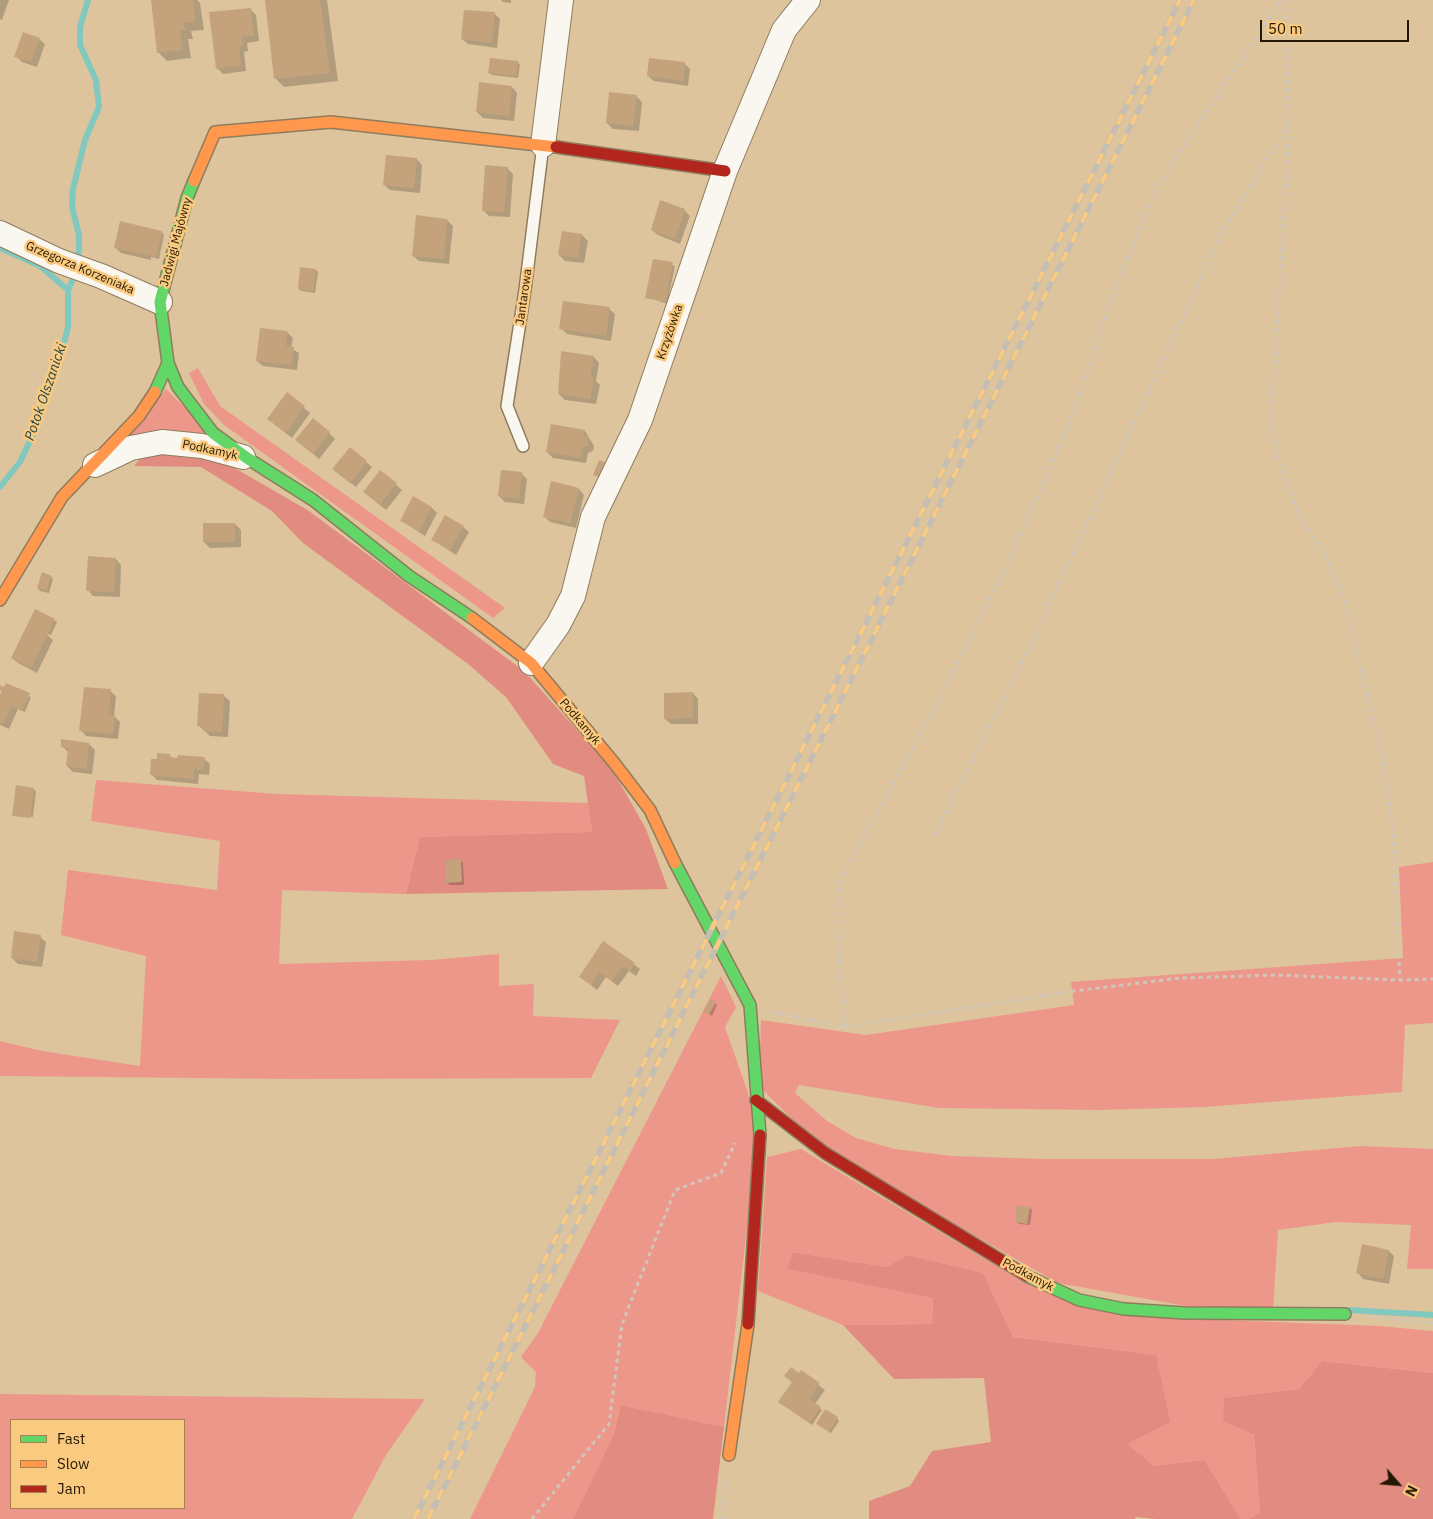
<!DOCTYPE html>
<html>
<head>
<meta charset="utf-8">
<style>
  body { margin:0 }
  #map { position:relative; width:1433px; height:1519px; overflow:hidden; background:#dec49c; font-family:"IBM Plex Sans",sans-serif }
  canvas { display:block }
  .legend { position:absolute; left:10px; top:1419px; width:175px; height:90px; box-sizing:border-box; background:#faca80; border:1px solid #a5824d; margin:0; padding:6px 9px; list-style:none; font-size:15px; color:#251701 }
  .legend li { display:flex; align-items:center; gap:10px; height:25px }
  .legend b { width:25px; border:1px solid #a5824d }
  .north { position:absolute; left:1373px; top:1459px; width:50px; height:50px; -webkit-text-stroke:4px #faca80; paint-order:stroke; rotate:117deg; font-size:14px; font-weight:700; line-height:20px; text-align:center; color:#251701 }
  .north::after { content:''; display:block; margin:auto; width:18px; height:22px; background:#251701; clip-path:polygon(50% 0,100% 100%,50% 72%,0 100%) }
  .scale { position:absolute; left:1260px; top:20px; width:149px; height:22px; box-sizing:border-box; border:2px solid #251701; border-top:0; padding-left:6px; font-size:15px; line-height:18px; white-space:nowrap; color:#251701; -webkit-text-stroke:4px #faca80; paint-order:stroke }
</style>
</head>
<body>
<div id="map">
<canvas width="1433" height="1519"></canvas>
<ul class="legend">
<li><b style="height:6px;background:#63d668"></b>Fast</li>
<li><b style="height:6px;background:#ff974d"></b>Slow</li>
<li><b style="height:6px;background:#b3261e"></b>Jam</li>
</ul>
<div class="north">N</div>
<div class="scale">50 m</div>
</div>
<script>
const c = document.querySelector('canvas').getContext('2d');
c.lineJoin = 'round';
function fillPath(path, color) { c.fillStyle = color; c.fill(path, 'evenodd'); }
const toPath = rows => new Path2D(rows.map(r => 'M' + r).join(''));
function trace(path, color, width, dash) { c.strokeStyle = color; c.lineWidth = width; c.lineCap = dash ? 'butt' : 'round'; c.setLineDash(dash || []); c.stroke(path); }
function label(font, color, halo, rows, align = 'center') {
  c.font = font + ' "IBM Plex Sans",sans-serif'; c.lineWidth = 5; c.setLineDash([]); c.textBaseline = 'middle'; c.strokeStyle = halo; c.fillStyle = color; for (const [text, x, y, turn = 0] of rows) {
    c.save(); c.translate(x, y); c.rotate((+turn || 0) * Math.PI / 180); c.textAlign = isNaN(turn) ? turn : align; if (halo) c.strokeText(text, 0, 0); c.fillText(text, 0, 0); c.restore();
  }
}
const green = toPath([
  [198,368,220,406,505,608,493,618,224,425,204,404,189,373],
  [166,389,217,439,121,446],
  [96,780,277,794,588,803,592,832,420,837,406,894,282,890,279,964,432,960,499,954,499,986,534,984,533,1016,620,1020,591,1078,294,1079,0,1076,0,1041,42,1051,140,1066,146,956,61,935,68,870,217,890,220,841,91,821],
  [1433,862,1433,1023,1405,1025,1402,1092,1204,1107,1099,1110,939,1108,799,1085,795,1093,827,1121,856,1138,894,1149,953,1156,1045,1159,1213,1159,1361,1146,1433,1149,1433,1269,1407,1269,1411,1225,1336,1222,1278,1230,1273,1310,1186,1306,1058,1283,822,1149,759,1086,761,1020,866,1035,1074,1005,1071,982,1403,958,1399,867],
  [721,976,736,1007,725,1027,747,1090,758,1133,724,1427,621,1405,614,1434,573,1519,470,1519,535,1387,536,1372,521,1357,538,1333],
  [801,1149,1020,1280,1141,1317,1380,1326,1433,1331,1433,1373,1322,1361,1299,1389,1225,1398,1223,1421,1254,1435,1260,1513,1248,1519,1241,1519,1204,1460,1154,1466,1126,1444,1156,1355,1013,1337,983,1273,908,1255,886,1267,792,1252,787,1269,933,1297,932,1324,843,1325,758,1291,767,1157],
  [0,1394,425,1399,386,1455,352,1519,0,1519],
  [11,1420,184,1420,184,1508,11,1508]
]);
const forest = toPath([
  [207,452,309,511,524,671,612,769,646,829,668,889,406,894,420,837,592,832,584,776,553,764,506,697,468,664,303,543,272,511,201,467,134,466,144,454],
  [792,1252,886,1267,908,1255,983,1273,1013,1337,1156,1355,1170,1422,1127,1444,1154,1466,1204,1460,1241,1519,1155,1519,1136,1517,1135,1519,869,1519,869,1501,910,1486,932,1451,991,1442,984,1378,894,1379,843,1325,932,1324,933,1298,787,1269],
  [1322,1361,1433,1373,1433,1519,1248,1519,1260,1513,1254,1435,1223,1421,1224,1398,1299,1389],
  [621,1405,724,1427,713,1519,573,1519,614,1434]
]);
const shadow = toPath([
  [0,0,9,0,2,20,0,19],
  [152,0,197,0,200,3,204,30,191,31,193,39,188,39,191,58,167,61,158,52],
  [266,0,327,0,338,81,284,87,275,78],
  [501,0,511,0,511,3,503,2],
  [250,9,256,15,259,41,247,43,248,51,244,52,246,71,223,74,217,68],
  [495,14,500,19,497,48,468,44,462,39],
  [39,39,45,44,37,67,22,62,16,56],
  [491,59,518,62,520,65,518,78,492,75,489,72],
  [684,63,690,69,688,86,654,81,648,76],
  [512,87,517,93,514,121,483,118,477,112],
  [636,96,642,102,639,131,613,129,607,123],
  [417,159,422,165,420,193,390,190,384,185],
  [507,168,513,174,510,217,489,216,483,210],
  [684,210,690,216,680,244,658,235,652,230],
  [447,220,453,226,449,264,419,261,413,256],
  [162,232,164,235,159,259,151,257,151,260,121,253,115,247],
  [563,232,582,235,588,241,584,263,565,261,559,255],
  [654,260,675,266,667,304,647,297],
  [316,270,318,272,315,293,301,291,299,289],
  [609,309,615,314,611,341,567,334,561,328],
  [287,332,293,338,291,348,299,353,297,370,263,366,257,361],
  [594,357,599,363,596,381,600,385,596,404,565,400,559,394],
  [287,394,310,413,292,438,274,424],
  [585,431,594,446,593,451,588,453,586,463,553,458,547,452],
  [329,433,335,439,319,459,297,440],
  [366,462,372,467,356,487,340,475],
  [380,471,402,490,386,510,364,492],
  [521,473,527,479,524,504,505,502,499,496],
  [579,489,584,495,576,528,550,522,544,516],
  [432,508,437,513,425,536,401,520],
  [235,524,241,530,241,547,210,548,204,542],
  [463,527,469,532,456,555,433,540],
  [116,559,121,565,120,597,93,596,88,590],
  [51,577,53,579,49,593,40,591,38,588],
  [54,620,57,622,51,635,45,633,53,640,37,673,18,663,12,658],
  [0,686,31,697,25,712,18,709,9,729,0,725,0,695,3,693],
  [110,691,116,696,114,716,120,722,118,739,86,736,81,730],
  [693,693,698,699,698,724,671,724,665,719],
  [200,694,224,696,230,701,228,737,210,736,198,725],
  [62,741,89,744,95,750,92,774,73,772,67,766,69,753,62,746],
  [169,755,173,759,204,759,210,764,209,775,199,774,198,784,157,780,151,774],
  [33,789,36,791,33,817,14,815],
  [460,860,463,863,464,885,450,885,448,883],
  [40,937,46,942,42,967,18,964,12,958],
  [604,942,640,969,636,976,629,971,618,986,606,977,597,990,581,977],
  [715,1003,717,1005,712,1016,705,1011],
  [1030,1208,1032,1210,1030,1225,1019,1224,1016,1221],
  [1389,1251,1394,1256,1389,1284,1363,1279,1358,1273],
  [801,1372,825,1390,815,1404,822,1410,812,1425,780,1401,793,1383,786,1376,799,1374],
  [837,1418,839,1421,831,1433,820,1426]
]);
const stream = toPath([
  [0,248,40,266,68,290],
  [0,487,20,462,31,439,39,416,44,392,58,366,68,327,68,290,74,277,79,249,79,235,72,207,73,189,85,140,99,107,96,80,80,45,80,27,88,0],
  [1349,1310,1433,1315]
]);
const building = toPath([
  [151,0,193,0,195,21,183,23,185,30,180,31,182,50,157,53],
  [265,0,320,0,330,73,274,79],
  [251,8,254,36,242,37,243,46,239,46,241,65,216,69,209,12],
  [464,10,495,12,492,43,461,39],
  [23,32,40,38,31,62,14,57],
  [490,58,518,61,516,76,488,73],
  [649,58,685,62,683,81,647,76],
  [479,82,512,86,509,116,476,112],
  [609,92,637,95,633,126,606,123],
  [386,155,417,158,414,188,383,185],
  [485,165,508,167,504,212,482,211],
  [660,200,685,209,675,239,651,230],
  [416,215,447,219,444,259,412,256],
  [120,221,162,231,156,257,114,248],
  [562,231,582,234,578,258,558,255],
  [653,259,673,262,665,302,645,298],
  [300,267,316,269,313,291,298,289],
  [563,301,610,307,606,336,559,329],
  [260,328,287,331,286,346,294,347,291,365,256,361],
  [561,351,594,356,590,377,594,378,590,399,558,394],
  [287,392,305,406,286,433,267,419],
  [313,418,330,432,313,454,295,440],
  [551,424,585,430,584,435,589,439,588,445,582,448,581,458,546,452],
  [350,447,367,461,350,483,332,469],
  [599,460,611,464,605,479,593,475],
  [380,470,397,483,380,505,363,492],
  [501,470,522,472,519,499,498,496],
  [551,481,579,488,570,523,543,517],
  [413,496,432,507,419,531,400,521],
  [445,515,464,526,450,550,431,540],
  [203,523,235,523,235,542,203,542],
  [88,556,116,558,114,592,86,591],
  [42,572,52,576,46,591,37,588],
  [35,609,55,619,31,668,11,658],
  [6,683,30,693,22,710,11,706,4,724,0,723,0,694,2,691,0,690,0,685,4,687],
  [84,687,111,689,109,715,115,715,113,734,79,731],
  [693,692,693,718,664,719,664,693],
  [199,693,224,694,222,732,203,731,203,726,197,726],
  [61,739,89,743,86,769,66,766,68,748,61,747],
  [157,753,170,754,170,757,177,758,178,755,205,757,204,770,194,769,193,779,150,775,151,759,157,759],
  [16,785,34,788,30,818,12,816],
  [461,859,462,882,446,883,446,860],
  [14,931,41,935,37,962,11,958],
  [603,941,635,963,630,971,623,966,612,981,600,972,591,985,579,977],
  [710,999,716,1002,709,1014,704,1012],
  [1017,1205,1030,1207,1027,1224,1015,1222],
  [1362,1244,1389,1250,1383,1279,1356,1273],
  [791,1367,799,1373,801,1370,820,1383,809,1399,821,1407,809,1423,778,1402,792,1382,784,1376],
  [825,1409,838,1417,829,1432,816,1424]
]);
const path = toPath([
  [1284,0,1289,124,1272,419,1277,454,1297,511,1323,551,1344,596,1384,766,1393,831,1400,980],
  [934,835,1032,642,1222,233,1288,125],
  [772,1012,846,1027,1066,992,1180,978,1276,975,1400,980,1433,979],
  [846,1027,837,932,837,904,843,875,934,710,1011,556,1069,425,1121,273,1157,187,1281,0],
  [1366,1316,1433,1323],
  [532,1519,609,1424,622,1324,675,1190,721,1173,735,1143],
  [722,1519,726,1478]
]);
const lane = toPath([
  [523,446,507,406,525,290,543,145]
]);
const street = toPath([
  [543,145,561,0],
  [0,233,59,261,101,276,160,302],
  [95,465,131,448,162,442,202,446,243,457],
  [531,663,558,625,573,596,593,517,640,420,725,171,784,30,808,0]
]);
const fast = toPath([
  [168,363,178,387,213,433,247,458,313,500,409,576,472,618],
  [155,392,168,363,160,302,187,198,194,181],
  [675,863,750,1005,760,1135],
  [1027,1276,1079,1300,1124,1309,1185,1313,1345,1314]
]);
const slow = toPath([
  [194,181,215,132,331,122,556,147],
  [0,600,62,497,139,416,155,392],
  [472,618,531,663,615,764,650,810,675,863],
  [729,1455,748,1324]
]);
const jam = toPath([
  [556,147,725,171],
  [756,1100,825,1153,1027,1276],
  [748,1324,760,1135]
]);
const rail = toPath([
  [414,1519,1180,0],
  [428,1519,1194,0]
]);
const streetNames = [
  ["Jadwigi Majówny",176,242,-75],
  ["Grzegorza Korzeniaka",80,268,23],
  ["Jantarowa",524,297,-82],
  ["Krzyżówka",670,332,-71],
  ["Podkamyk",210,450,12],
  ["Podkamyk",580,722,50],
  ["Podkamyk",1028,1275,28]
];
const waterNames = [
  ["Potok Olszanicki",46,392,-71]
];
fillPath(green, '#ed978b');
fillPath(forest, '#e28b80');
fillPath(shadow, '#0003');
trace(stream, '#81c8be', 6);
fillPath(building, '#c4a37c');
trace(lane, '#8e7c5e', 14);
trace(street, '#8e7c5e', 26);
trace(fast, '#8e7c5e', 14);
trace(slow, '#8e7c5e', 14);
trace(jam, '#8e7c5e', 14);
trace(path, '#cfc7bb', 3, [4, 4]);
trace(lane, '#faf6f0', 11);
trace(street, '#faf6f0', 24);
trace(fast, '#63d668', 11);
trace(slow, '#ff974d', 11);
trace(jam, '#b3261e', 11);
trace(rail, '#c5beb3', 5.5);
trace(rail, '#faca80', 4, [11]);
label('12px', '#251701', '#faca80', streetNames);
label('italic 14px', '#244747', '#faca80', waterNames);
</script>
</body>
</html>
